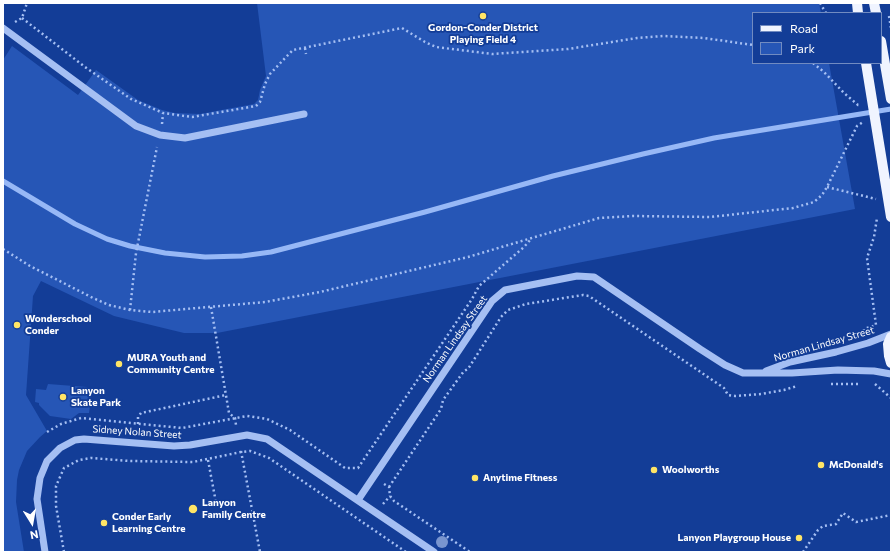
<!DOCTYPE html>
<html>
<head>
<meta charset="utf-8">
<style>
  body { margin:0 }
  #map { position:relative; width:894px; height:555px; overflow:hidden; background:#133d97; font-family:Commissioner,sans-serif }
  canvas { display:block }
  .frame { position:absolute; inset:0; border:4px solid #fff; pointer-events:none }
  .legend { position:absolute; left:752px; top:12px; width:130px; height:52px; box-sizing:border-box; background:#133d97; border:1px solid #718bc1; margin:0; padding:5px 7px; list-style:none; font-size:12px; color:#fff }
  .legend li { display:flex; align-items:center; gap:8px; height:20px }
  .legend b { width:20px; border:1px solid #718bc1 }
  .north { position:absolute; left:12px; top:503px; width:40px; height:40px; -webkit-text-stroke:3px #133d97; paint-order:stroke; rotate:169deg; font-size:11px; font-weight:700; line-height:16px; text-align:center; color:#fff }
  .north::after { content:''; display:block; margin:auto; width:14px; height:18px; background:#fff; clip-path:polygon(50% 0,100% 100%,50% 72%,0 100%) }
</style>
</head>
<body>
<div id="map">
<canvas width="894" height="555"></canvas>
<div class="frame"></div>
<ul class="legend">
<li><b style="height:5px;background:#f0f4ff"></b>Road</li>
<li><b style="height:11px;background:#2656b6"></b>Park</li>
</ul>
<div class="north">N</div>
</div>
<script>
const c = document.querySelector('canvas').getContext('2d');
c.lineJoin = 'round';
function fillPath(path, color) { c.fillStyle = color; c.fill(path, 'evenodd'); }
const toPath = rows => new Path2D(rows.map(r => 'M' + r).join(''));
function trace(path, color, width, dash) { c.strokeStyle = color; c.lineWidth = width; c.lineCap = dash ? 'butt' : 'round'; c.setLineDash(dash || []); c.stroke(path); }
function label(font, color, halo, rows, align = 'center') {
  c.font = font + ' Commissioner,sans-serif'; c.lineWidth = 3.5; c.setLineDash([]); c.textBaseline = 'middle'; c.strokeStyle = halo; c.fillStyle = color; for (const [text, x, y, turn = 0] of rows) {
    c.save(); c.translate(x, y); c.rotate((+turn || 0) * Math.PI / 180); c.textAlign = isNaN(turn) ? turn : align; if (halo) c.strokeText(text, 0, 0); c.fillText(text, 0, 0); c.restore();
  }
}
const green = toPath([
  [257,3,819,3,821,13,753,13,753,63,829,63,855,209,217,333,184,333,114,316,41,281,33,296,26,395,47,431,40,437,27,451,19,470,17,480,16,502,24,552,3,552,3,60,12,46,78,95,96,70,138,100,162,110,175,113,200,114,254,104,258,100,260,90,266,76],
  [48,384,87,387,87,390,92,392,89,413,79,413,71,419,50,416,39,405,39,403,35,402,36,389,46,390]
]);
const stream = toPath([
  [3,181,75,224,107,239,130,246,165,253,205,257,242,256,271,252,425,212,553,176,643,154,714,138,891,109]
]);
const path = toPath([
  [820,3,826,13],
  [889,16,891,28],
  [22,18,85,67,131,99,163,113,192,117,256,106,260,102,265,84,270,74,286,57,293,50,402,28,425,42,436,47,492,54,568,49,637,38,663,36,704,38,753,45],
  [15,22,22,18,27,3],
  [305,48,306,54],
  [813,63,824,72,844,93,858,105,860,105],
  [162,124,163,113],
  [827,187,876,199],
  [3,249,30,266,93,298,109,305,130,310,152,312,265,302,320,292,468,257,599,218,633,216,710,217,793,208,814,202,822,195,827,187,857,126,863,122],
  [211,307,229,413,235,418,236,425],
  [130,310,136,253,157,147],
  [864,331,864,329,876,325,867,258,874,237,877,218],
  [831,384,858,384],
  [875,384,891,398],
  [138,424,138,417,141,413,226,395],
  [47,432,61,424,81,418,182,428,247,416,267,419,290,430,345,468,358,468,472,299,479,286,524,247,531,239],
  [241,451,260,552],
  [208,460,217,508],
  [384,484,389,487,390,496,394,501,470,552],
  [389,487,441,409,443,400,464,371,468,369,501,317,508,310,526,304,583,295,589,296,724,388,728,395,735,396,761,394,784,390,797,386],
  [383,504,390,496],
  [64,552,56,506,56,486,64,468,79,460,91,458,130,461,193,462,241,452,250,451,269,458,406,552],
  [803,552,818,530,823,526,836,524,843,513,856,522,891,515]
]);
const minor = toPath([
  [3,28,136,126,160,135,185,138,304,114],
  [766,371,790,362,836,352,868,343,891,334],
  [358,500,492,301,505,290,577,276,594,277,700,349,725,365,743,373,792,373,838,370,874,371,891,374],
  [45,552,37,499,40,478,47,461,60,448,75,440,84,439,174,446,190,445,247,435,267,439,434,552]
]);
const major = toPath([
  [857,3,858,13],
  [874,3,876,13],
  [881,41,891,99],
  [866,63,891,217],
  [891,337,888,344,889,356,891,363]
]);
const trees = [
  [442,542]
];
const markers = [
  [483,16,4,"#ffe566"],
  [17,325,4,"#ffe566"],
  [119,364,4,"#ffe566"],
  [63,397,4,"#ffe566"],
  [821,465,4,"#ffe566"],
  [654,470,4,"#ffe566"],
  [475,478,4,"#ffe566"],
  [193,509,5,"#ffe566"],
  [104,523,4,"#ffe566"],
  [799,538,4,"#ffe566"]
];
const poiNames = [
  ["Gordon-Conder District",483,28,"center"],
  ["Playing Field 4",483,40,"center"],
  ["Wonderschool",25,319],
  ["Conder",25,331],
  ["MURA Youth and",127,358],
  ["Community Centre",127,370],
  ["Lanyon",71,391],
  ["Skate Park",71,403],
  ["McDonald's",829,465],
  ["Woolworths",662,470],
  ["Anytime Fitness",483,478],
  ["Lanyon",202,503],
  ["Family Centre",202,515],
  ["Conder Early",112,517],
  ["Learning Centre",112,529],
  ["Lanyon Playgroup House",791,538,"right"]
];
const streetNames = [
  ["Norman Lindsay Street",455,339,-55],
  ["Norman Lindsay Street",824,344,-16],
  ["Sidney Nolan Street",137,432,4]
];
fillPath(green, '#2656b6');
trace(stream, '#97b8f6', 5);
trace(path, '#a5bff3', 2.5, [2, 3]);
trace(minor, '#a5bff3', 7);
trace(major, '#f0f4ff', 10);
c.fillStyle = '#7995cf';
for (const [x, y] of trees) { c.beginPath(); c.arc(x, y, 6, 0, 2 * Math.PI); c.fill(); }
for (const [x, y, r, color] of markers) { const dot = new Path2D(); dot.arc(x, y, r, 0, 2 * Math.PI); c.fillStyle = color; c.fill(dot); trace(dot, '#133d97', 1.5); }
label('bold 10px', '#fff', '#133d97', poiNames, 'left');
label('10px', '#fff', '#133d97', streetNames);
</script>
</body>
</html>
